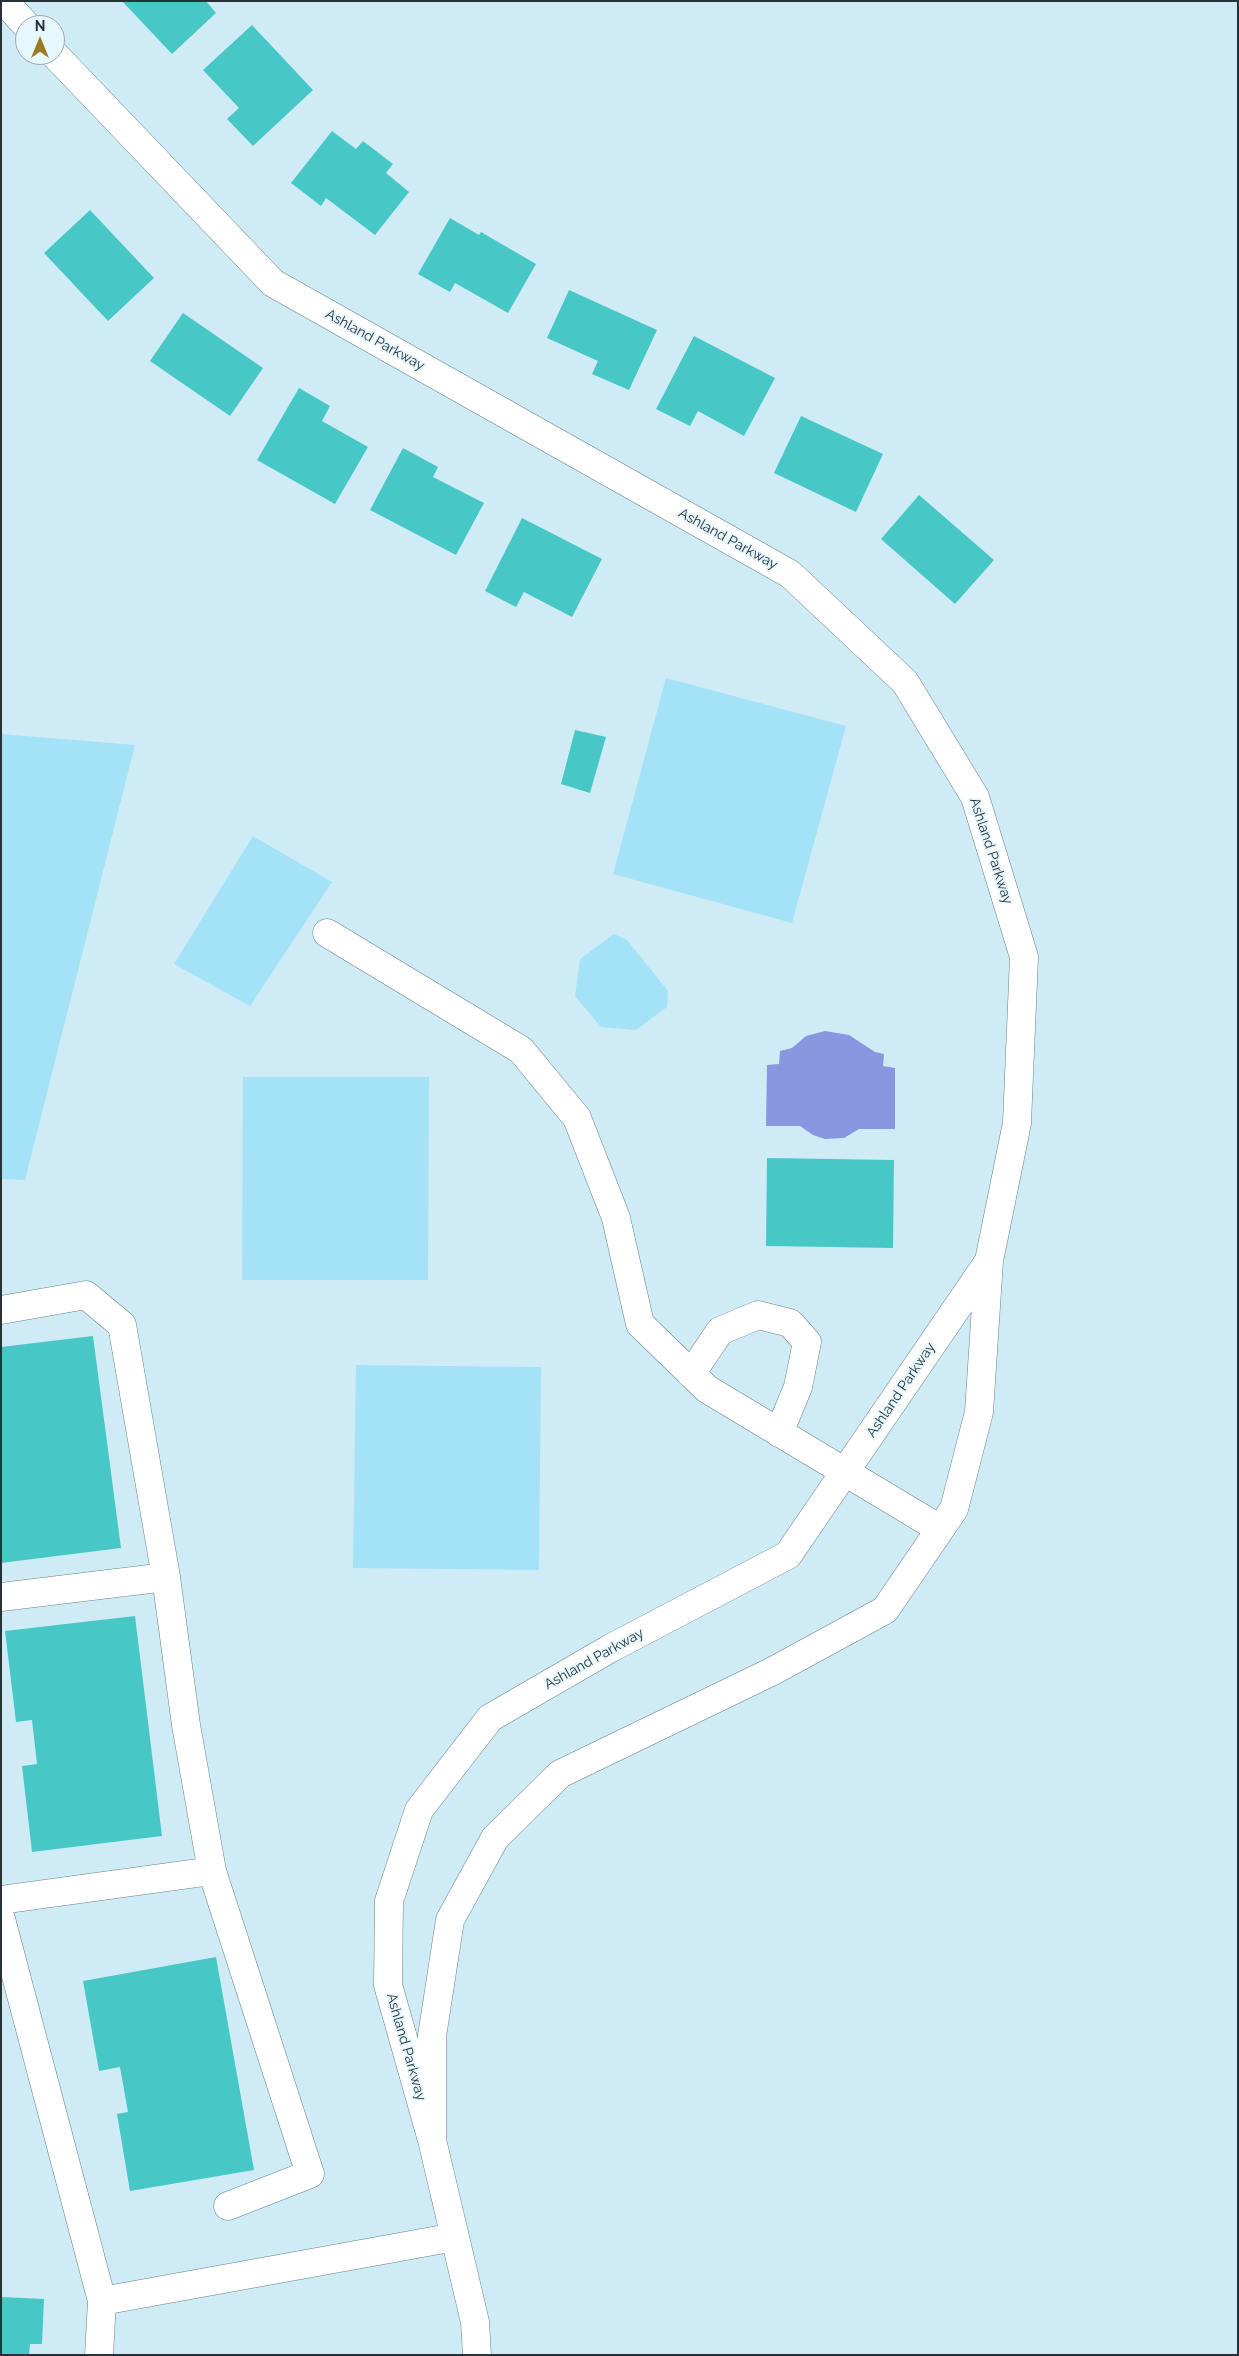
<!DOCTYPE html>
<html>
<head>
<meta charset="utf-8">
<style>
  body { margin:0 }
  #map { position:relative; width:1239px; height:2356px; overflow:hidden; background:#cfecf6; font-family:Raleway,sans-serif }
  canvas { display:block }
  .frame { position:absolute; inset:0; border:2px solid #273236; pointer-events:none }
  .north { position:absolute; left:15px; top:15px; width:50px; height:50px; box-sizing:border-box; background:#e6f7fd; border:1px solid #9aa8ad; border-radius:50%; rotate:0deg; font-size:14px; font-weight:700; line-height:20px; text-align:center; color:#273236 }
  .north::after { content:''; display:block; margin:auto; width:18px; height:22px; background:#9b7a24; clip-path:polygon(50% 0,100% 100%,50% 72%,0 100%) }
</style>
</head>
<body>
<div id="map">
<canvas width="1239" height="2356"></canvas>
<div class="frame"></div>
<div class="north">N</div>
</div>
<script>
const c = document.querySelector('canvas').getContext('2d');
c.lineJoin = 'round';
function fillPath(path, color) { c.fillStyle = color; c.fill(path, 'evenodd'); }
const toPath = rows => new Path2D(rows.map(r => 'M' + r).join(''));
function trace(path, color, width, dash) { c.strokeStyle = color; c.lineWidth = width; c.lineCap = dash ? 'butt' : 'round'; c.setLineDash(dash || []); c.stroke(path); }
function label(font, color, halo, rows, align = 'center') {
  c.font = font + ' Raleway,sans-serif'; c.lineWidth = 4; c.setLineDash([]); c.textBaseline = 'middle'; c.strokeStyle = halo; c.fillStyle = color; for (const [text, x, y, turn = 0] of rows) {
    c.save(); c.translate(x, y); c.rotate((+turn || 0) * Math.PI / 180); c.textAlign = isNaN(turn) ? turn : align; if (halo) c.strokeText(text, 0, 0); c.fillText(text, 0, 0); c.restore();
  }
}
const green = toPath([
  [666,678,846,726,792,923,613,874],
  [1,734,135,745,25,1180,1,1179],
  [253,836,332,882,250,1006,174,964],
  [614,934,627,940,668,991,667,1007,636,1030,601,1027,575,996,580,959],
  [243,1077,429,1077,428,1280,242,1280],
  [356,1365,541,1367,539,1570,353,1568]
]);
const water = toPath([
  [825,1031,849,1035,875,1052,884,1054,883,1066,895,1068,895,1129,859,1129,844,1138,825,1139,813,1135,800,1126,766,1126,767,1065,779,1064,780,1051,792,1048,806,1036]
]);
const building = toPath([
  [122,1,206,1,216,13,172,54],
  [252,25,313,90,253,146,227,119,239,108,203,70],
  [332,131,356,149,363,141,393,164,386,173,409,192,375,235,326,198,321,206,291,183],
  [90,210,154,278,108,321,44,253],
  [450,218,479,235,481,232,536,264,508,313,455,283,450,292,418,274],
  [569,290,657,330,629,390,592,374,598,361,547,338],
  [183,313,263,368,230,416,150,361],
  [694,336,775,378,744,436,698,411,690,426,656,409],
  [299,388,330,406,322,421,368,447,335,504,257,460],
  [801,416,883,454,856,512,774,473],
  [403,448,438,467,433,477,484,503,456,555,370,510],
  [919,495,994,560,955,604,881,539],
  [522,518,602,559,572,617,524,592,516,607,485,591],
  [575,730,606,737,590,793,561,784],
  [767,1158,894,1160,893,1248,766,1246],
  [93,1336,121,1548,1,1563,1,1347],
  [135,1616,162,1836,32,1852,22,1766,37,1764,32,1720,16,1722,5,1631],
  [216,1957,254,2170,130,2191,117,2114,128,2112,120,2067,99,2071,83,1981],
  [1,2297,44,2299,42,2344,30,2344,29,2355,1,2355]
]);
const minor = toPath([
  [4,1,26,25],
  [55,55,273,283,790,574,905,682,975,797,1024,957,1017,1123,989,1261],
  [327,933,521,1050,577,1118,616,1218,640,1324,707,1389,940,1529],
  [1,1310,86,1295,122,1325,166,1577,1,1597],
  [691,1374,720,1331,758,1315,790,1323,807,1342,798,1387,779,1433],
  [212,1871,310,2174,228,2206],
  [1,1900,212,1871,186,1725,166,1577],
  [1,1919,102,2301,99,2355],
  [432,2140,432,2036,450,1920,495,1838,560,1774,773,1671,885,1610,954,1509,979,1412,989,1261,788,1555,611,1648,490,1718,419,1810,389,1901,388,1985,432,2140,475,2322,477,2355],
  [102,2301,455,2237]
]);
const streetNames = [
  ["Ashland Parkway",375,340,29],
  ["Ashland Parkway",728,539,29],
  ["Ashland Parkway",991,851,72],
  ["Ashland Parkway",901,1390,-56],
  ["Ashland Parkway",594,1659,-29],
  ["Ashland Parkway",406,2047,74]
];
fillPath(green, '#a4e2f8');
fillPath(water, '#8996e0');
fillPath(building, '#48c7c7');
trace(minor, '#668089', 29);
trace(minor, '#fff', 28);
label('14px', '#273236', '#e6f7fd', streetNames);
</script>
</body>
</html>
